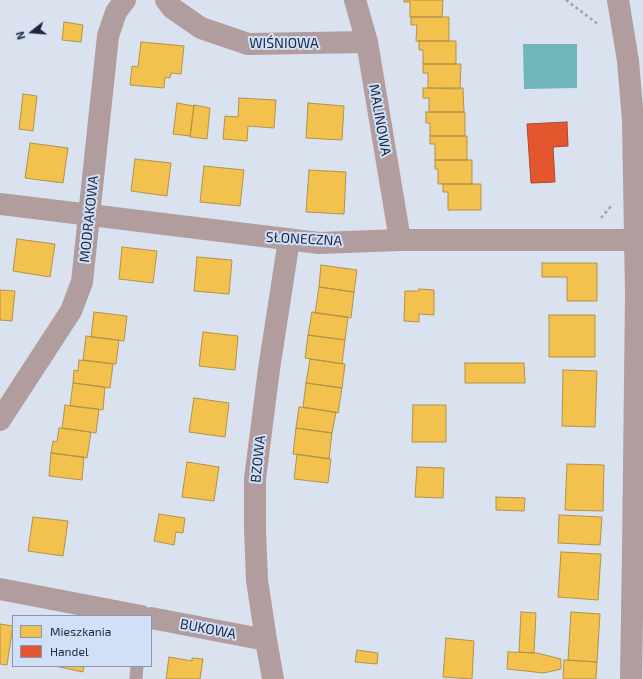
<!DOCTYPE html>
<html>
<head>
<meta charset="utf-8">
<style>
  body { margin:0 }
  #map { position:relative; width:643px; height:679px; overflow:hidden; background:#dae2ef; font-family:"Exo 2",sans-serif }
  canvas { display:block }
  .legend { position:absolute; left:12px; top:615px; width:140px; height:52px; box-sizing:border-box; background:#d1e0f8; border:1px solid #8896ae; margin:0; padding:5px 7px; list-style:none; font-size:12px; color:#1a283f }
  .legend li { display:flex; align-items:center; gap:8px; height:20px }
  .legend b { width:20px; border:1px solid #8896ae }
  .north { position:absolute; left:12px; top:12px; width:40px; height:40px; -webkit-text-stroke:3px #d1e0f8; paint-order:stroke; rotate:253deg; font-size:11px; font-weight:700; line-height:16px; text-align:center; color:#1a283f }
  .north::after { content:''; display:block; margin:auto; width:14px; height:18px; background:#1a283f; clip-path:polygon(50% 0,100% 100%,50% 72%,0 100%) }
</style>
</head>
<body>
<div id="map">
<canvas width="643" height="679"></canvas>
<ul class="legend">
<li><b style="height:11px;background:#f2c14e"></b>Mieszkania</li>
<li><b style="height:11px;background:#e4572e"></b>Handel</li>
</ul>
<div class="north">N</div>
</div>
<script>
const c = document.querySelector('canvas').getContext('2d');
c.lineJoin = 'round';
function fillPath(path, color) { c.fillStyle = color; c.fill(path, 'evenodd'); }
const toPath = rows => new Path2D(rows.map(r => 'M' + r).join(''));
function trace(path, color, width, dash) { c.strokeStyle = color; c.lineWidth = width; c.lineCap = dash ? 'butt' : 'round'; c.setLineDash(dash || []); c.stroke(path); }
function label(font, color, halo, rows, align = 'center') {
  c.font = font + ' "Exo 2",sans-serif'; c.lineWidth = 4; c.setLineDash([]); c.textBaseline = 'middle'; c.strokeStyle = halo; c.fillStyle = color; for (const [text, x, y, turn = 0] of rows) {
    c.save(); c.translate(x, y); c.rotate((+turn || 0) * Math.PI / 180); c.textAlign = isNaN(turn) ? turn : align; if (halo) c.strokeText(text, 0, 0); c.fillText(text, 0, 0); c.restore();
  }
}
const water = toPath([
  [523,44,577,44,577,88,524,89]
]);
const homes = toPath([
  [404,0,443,0,442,17,410,17,410,2,404,2,404,0],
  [411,17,449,17,449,41,416,41,417,25,411,25,411,17],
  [64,22,83,25,81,42,62,40,64,22],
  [419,41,456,41,456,64,423,64,423,50,419,50,419,41],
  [141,42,184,46,181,74,171,73,170,78,165,77,164,88,130,85,132,66,138,67,141,42],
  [423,64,461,64,460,89,428,88,428,73,423,73,423,64],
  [423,88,463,88,464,112,429,112,429,98,423,98,423,88],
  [23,94,37,96,33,131,19,129,23,94],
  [239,98,276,100,274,128,248,126,247,141,223,139,225,116,238,117,239,98],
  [177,103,194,106,190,136,173,134,177,103],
  [308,103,344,106,342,140,306,138,308,103],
  [194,105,210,108,207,139,190,137,194,105],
  [426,112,465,112,465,136,430,136,430,123,426,123,426,112],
  [430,136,467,136,467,160,435,160,435,144,430,144,430,136],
  [30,143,68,148,63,183,25,178,30,143],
  [135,159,171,163,167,196,131,191,135,159],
  [435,160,472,160,472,184,438,184,438,169,435,169,435,160],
  [204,166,244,170,240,206,200,202,204,166],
  [309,170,346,172,344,214,306,212,309,170],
  [443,184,481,184,481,210,448,210,448,192,443,192,443,184],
  [17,239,55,244,50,277,13,271,17,239],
  [122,247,157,251,153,283,119,279,122,247],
  [197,257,232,260,229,294,194,291,197,257],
  [542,263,597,263,597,301,567,301,567,277,542,277,542,263],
  [321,265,357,270,354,292,319,287,321,265],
  [319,287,354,292,351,318,315,313,319,287],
  [419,289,434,290,434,315,419,314,419,322,404,321,405,291,419,291,419,289],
  [0,290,15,291,12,321,0,320,0,290],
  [94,312,127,316,124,341,91,337,94,312],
  [312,312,348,317,345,340,308,335,312,312],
  [549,315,595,315,595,357,549,357,549,315],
  [203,332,238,336,235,370,199,366,203,332],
  [308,335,345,340,342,364,305,358,308,335],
  [86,336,119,340,116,364,83,360,86,336],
  [310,359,345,364,342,388,306,383,310,359],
  [79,360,113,364,110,388,73,383,74,370,78,371,79,360],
  [465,363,524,363,525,383,465,383,465,363],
  [563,370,597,371,595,427,562,426,563,370],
  [73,383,105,387,103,410,70,406,73,383],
  [306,383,342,388,338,413,303,407,306,383],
  [194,398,229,403,225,437,189,432,194,398],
  [65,405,99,409,96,433,62,428,65,405],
  [413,405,446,405,446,442,412,442,413,405],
  [299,407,336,412,332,433,296,428,299,407],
  [59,428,91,432,87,458,51,453,53,441,57,442,59,428],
  [296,428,332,433,329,459,293,454,296,428],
  [51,453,84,457,82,480,49,476,51,453],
  [297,454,331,459,328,483,294,479,297,454],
  [187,462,219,467,214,501,182,497,187,462],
  [567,464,604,465,603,511,565,510,567,464],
  [417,467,444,468,443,498,415,497,417,467],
  [496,497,525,498,524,511,496,510,496,497],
  [159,514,185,518,183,533,176,532,174,545,154,541,159,514],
  [559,515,602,517,600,545,558,543,559,515],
  [33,517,68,521,63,556,28,551,33,517],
  [561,552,601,554,598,600,558,597,561,552],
  [521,612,536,613,534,653,519,652,521,612],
  [571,612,600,614,597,662,568,660,571,612],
  [0,624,13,626,7,665,0,664,0,624],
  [446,638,474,641,472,679,443,677,446,638],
  [357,650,378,653,377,664,355,662,357,650],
  [508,652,537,653,561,659,561,669,544,673,507,669,508,652],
  [169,657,192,661,192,658,203,659,200,679,166,679,169,657],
  [564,660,597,662,596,679,563,679,564,660],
  [55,666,84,666,83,672,55,666]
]);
const shops = toPath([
  [567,122,568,146,553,147,555,182,531,183,527,124,567,122]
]);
const path = toPath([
  [566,0,599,25],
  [601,218,612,205]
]);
const service = toPath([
  [136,678,137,666]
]);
const minor = toPath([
  [166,0,172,8,201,28,248,44,367,42],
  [355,0,367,42,400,240],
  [0,204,319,243,400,240,635,240],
  [0,420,71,311,82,282,108,36,116,12,125,0],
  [0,589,141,616],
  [151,618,266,640],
  [273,679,266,640,257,580,255,529,255,479,269,369,289,240]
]);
const tertiary = toPath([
  [618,0,628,61,633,120,636,294,633,552,631,679]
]);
const streetNames = [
  ["WIŚNIOWA",284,43],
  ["MALINOWA",380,120,80],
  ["MODRAKOWA",89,219,-84],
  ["SŁONECZNA",304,239,3],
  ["BZOWA",258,459,-84],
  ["BUKOWA",208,629,11]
];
fillPath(water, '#70b4bc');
fillPath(homes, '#f2c14e');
trace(homes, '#b1934a', 1);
fillPath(shops, '#e4572e');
trace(shops, '#a74933', 1);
trace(path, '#aaa1a5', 2.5, [3, 3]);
trace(service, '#b29d9e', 13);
trace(minor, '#b29d9e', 22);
trace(tertiary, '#b29d9e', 22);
label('14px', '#1a283f', '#d1e0f8', streetNames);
</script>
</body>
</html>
